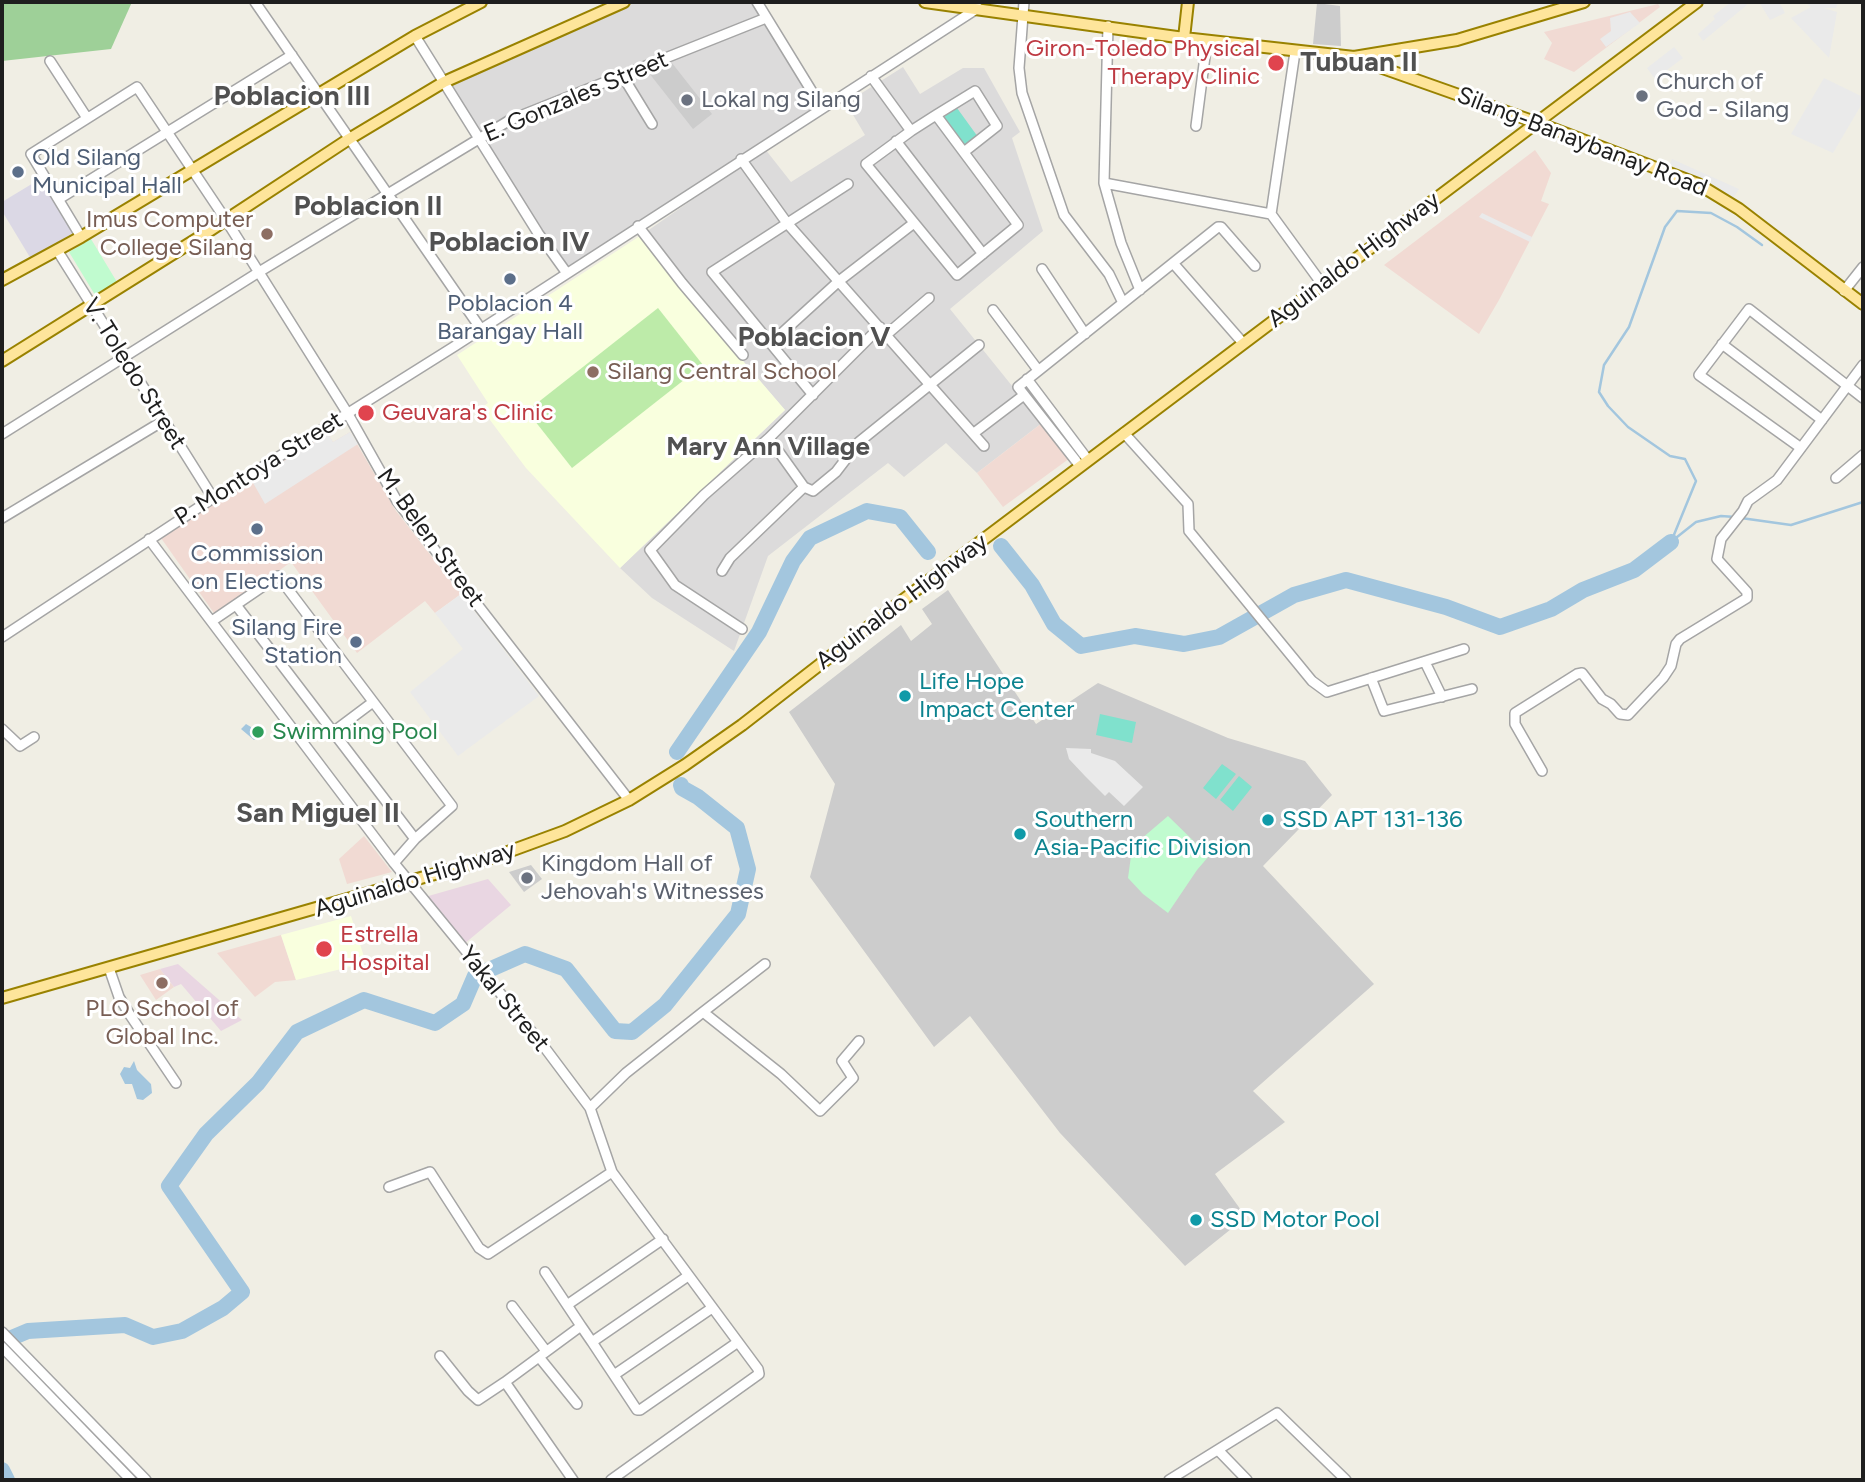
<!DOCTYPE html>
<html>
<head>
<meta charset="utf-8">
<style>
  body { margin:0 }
  #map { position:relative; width:1865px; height:1482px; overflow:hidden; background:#f0eee4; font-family:Figtree,sans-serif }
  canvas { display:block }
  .frame { position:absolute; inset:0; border:4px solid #1e1e1e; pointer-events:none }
</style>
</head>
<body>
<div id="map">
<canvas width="1865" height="1482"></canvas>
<div class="frame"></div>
</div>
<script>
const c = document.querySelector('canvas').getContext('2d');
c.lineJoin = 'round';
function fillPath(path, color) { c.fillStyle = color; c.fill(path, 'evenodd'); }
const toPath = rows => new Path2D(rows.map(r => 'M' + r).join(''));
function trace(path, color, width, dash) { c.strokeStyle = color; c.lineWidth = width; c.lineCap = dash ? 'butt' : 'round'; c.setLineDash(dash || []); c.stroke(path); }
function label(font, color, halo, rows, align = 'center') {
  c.font = font + ' Figtree,sans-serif'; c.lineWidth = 6; c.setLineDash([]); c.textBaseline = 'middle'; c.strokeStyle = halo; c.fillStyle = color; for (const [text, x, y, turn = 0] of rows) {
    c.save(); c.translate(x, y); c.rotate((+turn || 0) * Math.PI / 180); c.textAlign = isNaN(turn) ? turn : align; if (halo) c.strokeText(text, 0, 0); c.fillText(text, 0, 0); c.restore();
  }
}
const residential = toPath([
  [624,2,757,2,822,108,566,272,444,82],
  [903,67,920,94,963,68,984,68,1020,132,1012,138,1043,231,950,309,1042,423,977,473,946,443,904,477,888,463,768,556,734,651,652,598,620,568,785,410,731,347,643,234,765,149,791,182,829,158,865,135,846,103]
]);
const commercial = toPath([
  [1658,4,1660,7,1574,72,1544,59,1552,43,1544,32],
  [1535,150,1551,173,1541,201,1549,204,1499,300,1479,334,1384,265],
  [1042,423,1070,458,1003,507,977,473],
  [350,432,396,511,461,594,435,613,425,601,357,653,291,562,216,616,161,538,221,498,328,434,333,442],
  [364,836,392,872,347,884,339,859],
  [281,935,296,980,275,982,255,997,217,953],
  [160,969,174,987,156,1000,140,975]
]);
const industrial = toPath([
  [488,879,511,905,464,944,425,897],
  [178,964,242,1020,221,1031,181,984,174,987,160,969]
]);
const education = toPath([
  [643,234,731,347,785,410,620,568,526,468,481,408,488,403,457,355],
  [351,916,366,963,296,980,281,935]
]);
const religious = toPath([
  [1317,3,1340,6,1341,46,1313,44],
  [672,63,712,114,693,129,649,73],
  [948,590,1036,724,1098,683,1228,738,1305,761,1332,795,1263,866,1374,984,1253,1091,1285,1122,1215,1174,1246,1217,1185,1266,1060,1133,970,1016,934,1047,810,877,835,784,789,712,901,625,911,641,932,624,922,609],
  [531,865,542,879,524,892,509,872]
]);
const grass = toPath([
  [658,308,703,365,572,468,527,411]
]);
const forest = toPath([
  [2,2,132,2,111,49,2,61]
]);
const park = toPath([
  [91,239,117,282,95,295,69,252],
  [1168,816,1209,856,1197,870,1168,913,1143,894,1128,878,1131,856,1141,839]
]);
const pitch = toPath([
  [957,108,978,137,964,147,943,117],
  [1100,714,1136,722,1132,743,1096,735],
  [1222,764,1236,774,1216,799,1203,788],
  [1239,776,1252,787,1233,811,1220,800]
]);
const parking = toPath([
  [1731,2,1745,2,1747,5,1703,41,1698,34,1715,19,1713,16],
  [1759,2,1779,2,1785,13,1770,20],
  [1805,2,1838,2,1836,8,1824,8,1837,12,1829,58,1791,18,1811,7],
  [1630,12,1640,23,1606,47,1600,39,1611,31,1610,18],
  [1674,47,1683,58,1655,79,1647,68],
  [1824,78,1863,97,1863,102,1833,153,1791,134],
  [1672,159,1739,189,1732,200,1668,169],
  [1482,213,1532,237,1530,242,1479,217],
  [350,432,358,444,265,504,252,481,328,434,333,442],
  [461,594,539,696,458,756,410,692,463,649,435,613],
  [1066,748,1091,749,1091,753,1115,761,1143,787,1124,806,1109,792,1105,796,1085,776,1069,759]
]);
const plaza = toPath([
  [40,179,73,233,31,259,2,211,2,202]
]);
const water = toPath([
  [246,724,251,727,251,731,262,726,266,730,266,734,254,740,241,729],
  [134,1061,137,1070,151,1084,152,1093,143,1100,137,1099,132,1084,125,1084,120,1074,124,1067,130,1068]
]);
const stream = toPath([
  [1741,518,1791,525,1863,502],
  [1672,541,1696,522,1721,516,1735,517],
  [1671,542,1696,481,1685,459,1670,456,1628,427,1608,406,1599,392,1604,365,1629,327,1665,227,1677,211,1711,213,1737,227,1762,245]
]);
const river = toPath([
  [1001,546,1032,585,1054,624,1081,646,1135,636,1184,644,1219,637,1294,595,1346,580,1446,607,1500,627,1551,609,1583,590,1634,570,1671,542],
  [677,752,759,632,793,561,810,538,867,511,900,517,928,552],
  [2,1342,28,1331,125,1325,153,1337,182,1331,223,1308,242,1292,169,1186,206,1134,258,1083,297,1032,364,1000,435,1023,463,1004,475,976,525,954,566,969,615,1031,632,1032,665,1005,738,914,748,869,737,828,698,797,682,788,681,785],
  [2,1470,7,1480]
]);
const minor = toPath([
  [255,2,481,329],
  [757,2,822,108],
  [1024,2,1019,68,1022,93,1064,215,1109,274,1123,303],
  [1108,26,1104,183,1121,243,1140,290],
  [415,36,538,233,566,272],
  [50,61,87,118],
  [622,75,652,124],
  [871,76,911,131],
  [936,115,1018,225,957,275,866,164,911,131,936,115,975,91,997,126,964,152],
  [1196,126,1207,41],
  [896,141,983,254],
  [741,159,787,223,984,446],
  [1104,183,1271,214],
  [59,199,292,55],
  [1271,214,1295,52],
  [1271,214,1322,284],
  [638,226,682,283,743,355],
  [81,237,31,154,137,87,226,220,348,414,397,501,629,800],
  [57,250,213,498],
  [1173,263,1243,343],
  [1042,269,1085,334],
  [1844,291,1863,267],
  [993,310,1038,370],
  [886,335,929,298],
  [771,343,839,281,914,223],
  [1722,344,1822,420],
  [1027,379,1088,460],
  [813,395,712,272,848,184],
  [974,433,1024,395],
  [1124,433,1188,504,1189,531,1312,681,1327,692,1464,649],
  [2,434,259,272,510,120,766,18],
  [769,438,804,487,813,491,836,472,859,442,979,345],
  [1801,448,1699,375,1749,309,1863,398],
  [1080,466,1018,387,1218,227,1221,227,1255,266],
  [1836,478,1863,455],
  [2,518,163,421],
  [149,539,394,863,545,1048,590,1108,612,1172,758,1369,759,1374,611,1480],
  [722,571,730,558,804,487],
  [236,605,415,839],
  [212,621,278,576,452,806,415,839,394,863],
  [742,629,675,585,650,550,704,495,769,438,880,327],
  [2,637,213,498,455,346,978,8],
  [1425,662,1442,697],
  [1371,678,1384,711,1472,689],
  [2,729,20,746,34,737],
  [333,732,373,702],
  [1542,771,1515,724,1515,713,1577,674,1582,673,1602,699,1611,704,1620,714,1628,715,1663,678,1671,666,1676,644,1680,639,1747,598,1747,592,1717,559,1721,539,1743,511,1748,501,1777,480,1863,365],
  [109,968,119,997,130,1015,176,1083],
  [703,1012,765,964],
  [590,1108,626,1073,703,1012,781,1074,820,1111,853,1078,842,1061,859,1041],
  [389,1187,430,1172,479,1248,488,1254,612,1172],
  [545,1272,581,1326],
  [688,1276,592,1342,637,1410,640,1410,738,1342],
  [567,1305,663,1239],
  [512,1306,546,1351],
  [2,1332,146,1480],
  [2,1347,131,1480],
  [440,1356,468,1391,478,1400,505,1382],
  [539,1357,577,1404],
  [614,1375,712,1308],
  [1218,1450,1247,1480],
  [573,1480,505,1382,581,1326,592,1342],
  [1169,1480,1277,1413,1346,1480]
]);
const major = toPath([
  [925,2,1184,38,1354,57,1457,40,1584,2],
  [1184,38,1188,2],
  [1357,59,1538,123,1698,184,1739,209,1863,304],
  [2,280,81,237,415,36,481,2],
  [2,361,203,235,349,139,444,82,624,2],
  [2,998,494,857,565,831,629,800,685,765,742,725,903,600,1697,2]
]);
const markers = [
  [1276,63,9,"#e0444e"],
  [1642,96,7,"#6b7280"],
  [687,100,7,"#6b7280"],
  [18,172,7,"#5c6f8a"],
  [267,234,7,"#8d6e63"],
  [510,279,7,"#5c6f8a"],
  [593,372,7,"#8d6e63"],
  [366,413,9,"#e0444e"],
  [257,529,7,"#5c6f8a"],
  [356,642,7,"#5c6f8a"],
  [905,696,7,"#0f9aa8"],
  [258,732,7,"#2e9e5b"],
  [1268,820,7,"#0f9aa8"],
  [1020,834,7,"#0f9aa8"],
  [527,878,7,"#6b7280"],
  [324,949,9,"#e0444e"],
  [162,983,7,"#8d6e63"],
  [1196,1220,7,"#0f9aa8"]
];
const healthNames = [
  ["Giron-Toledo Physical",1260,49,"right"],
  ["Therapy Clinic",1260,77,"right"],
  ["Geuvara's Clinic",382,413],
  ["Estrella",340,935],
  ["Hospital",340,963]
];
const worshipNames = [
  ["Church of",1656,82],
  ["God - Silang",1656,110],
  ["Lokal ng Silang",701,100],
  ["Kingdom Hall of",541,864],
  ["Jehovah's Witnesses",541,892]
];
const streetNames = [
  ["E. Gonzales Street",576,97,-23],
  ["Silang-Banaybanay Road",1582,142,21],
  ["Aguinaldo Highway",1354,260,-37],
  ["V. Toledo Street",134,374,58],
  ["P. Montoya Street",259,469,-32],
  ["M. Belen Street",430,538,54],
  ["Aguinaldo Highway",902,602,-37],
  ["Aguinaldo Highway",415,880,-17],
  ["Yakal Street",504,999,51]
];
const serviceNames = [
  ["Old Silang",32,158,"left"],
  ["Municipal Hall",32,186,"left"],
  ["Poblacion 4",510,304],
  ["Barangay Hall",510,332],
  ["Commission",257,554],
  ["on Elections",257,582],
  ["Silang Fire",342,628,"right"],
  ["Station",342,656,"right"]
];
const educationNames = [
  ["Imus Computer",253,220],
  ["College Silang",253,248],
  ["Silang Central School",607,372,"left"],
  ["PLO School of",162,1009,"center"],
  ["Global Inc.",162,1037,"center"]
];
const cultureNames = [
  ["Life Hope",919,682],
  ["Impact Center",919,710],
  ["Southern",1034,820],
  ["Asia-Pacific Division",1034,848],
  ["SSD APT 131-136",1282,820],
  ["SSD Motor Pool",1210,1220]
];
const leisureNames = [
  ["Swimming Pool",272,732]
];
const neighbourhoodNames = [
  ["Mary Ann Village",768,447]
];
const quarterNames = [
  ["Tubuan II",1359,63],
  ["Poblacion III",292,97],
  ["Poblacion II",368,207],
  ["Poblacion IV",509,243],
  ["Poblacion V",814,338],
  ["San Miguel II",318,814]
];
fillPath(residential, '#dcdbdb');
fillPath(commercial, '#f1dad3');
fillPath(industrial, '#e9d6e2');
fillPath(education, '#f9ffde');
fillPath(religious, '#ccc');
fillPath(grass, '#bdeba9');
fillPath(forest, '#9ed098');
fillPath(park, '#c0fbcf');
fillPath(pitch, '#80e1cd');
fillPath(parking, '#eaeaea');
fillPath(plaza, '#dbd8e5');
fillPath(water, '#a3c6de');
trace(stream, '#a3c6de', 2.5);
trace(river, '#a3c6de', 16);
trace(minor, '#a5a5a5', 12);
trace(major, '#998200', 14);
trace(minor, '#fff', 9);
trace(major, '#fee59b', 10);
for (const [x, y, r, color] of markers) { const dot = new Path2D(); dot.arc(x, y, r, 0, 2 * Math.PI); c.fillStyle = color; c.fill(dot); trace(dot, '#fff', 2.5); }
label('24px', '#be3a42', '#fff', healthNames, 'left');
label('24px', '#5b616d', '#fff', worshipNames, 'left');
label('24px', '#1e1e1e', '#fff', streetNames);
label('24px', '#4e5e75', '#fff', serviceNames);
label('24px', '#785e54', '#fff', educationNames, 'right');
label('24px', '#0d838f', '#fff', cultureNames, 'left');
label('24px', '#27864d', '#fff', leisureNames, 'left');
label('bold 26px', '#515151', '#fff', neighbourhoodNames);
label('bold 28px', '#515151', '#fff', quarterNames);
</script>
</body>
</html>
